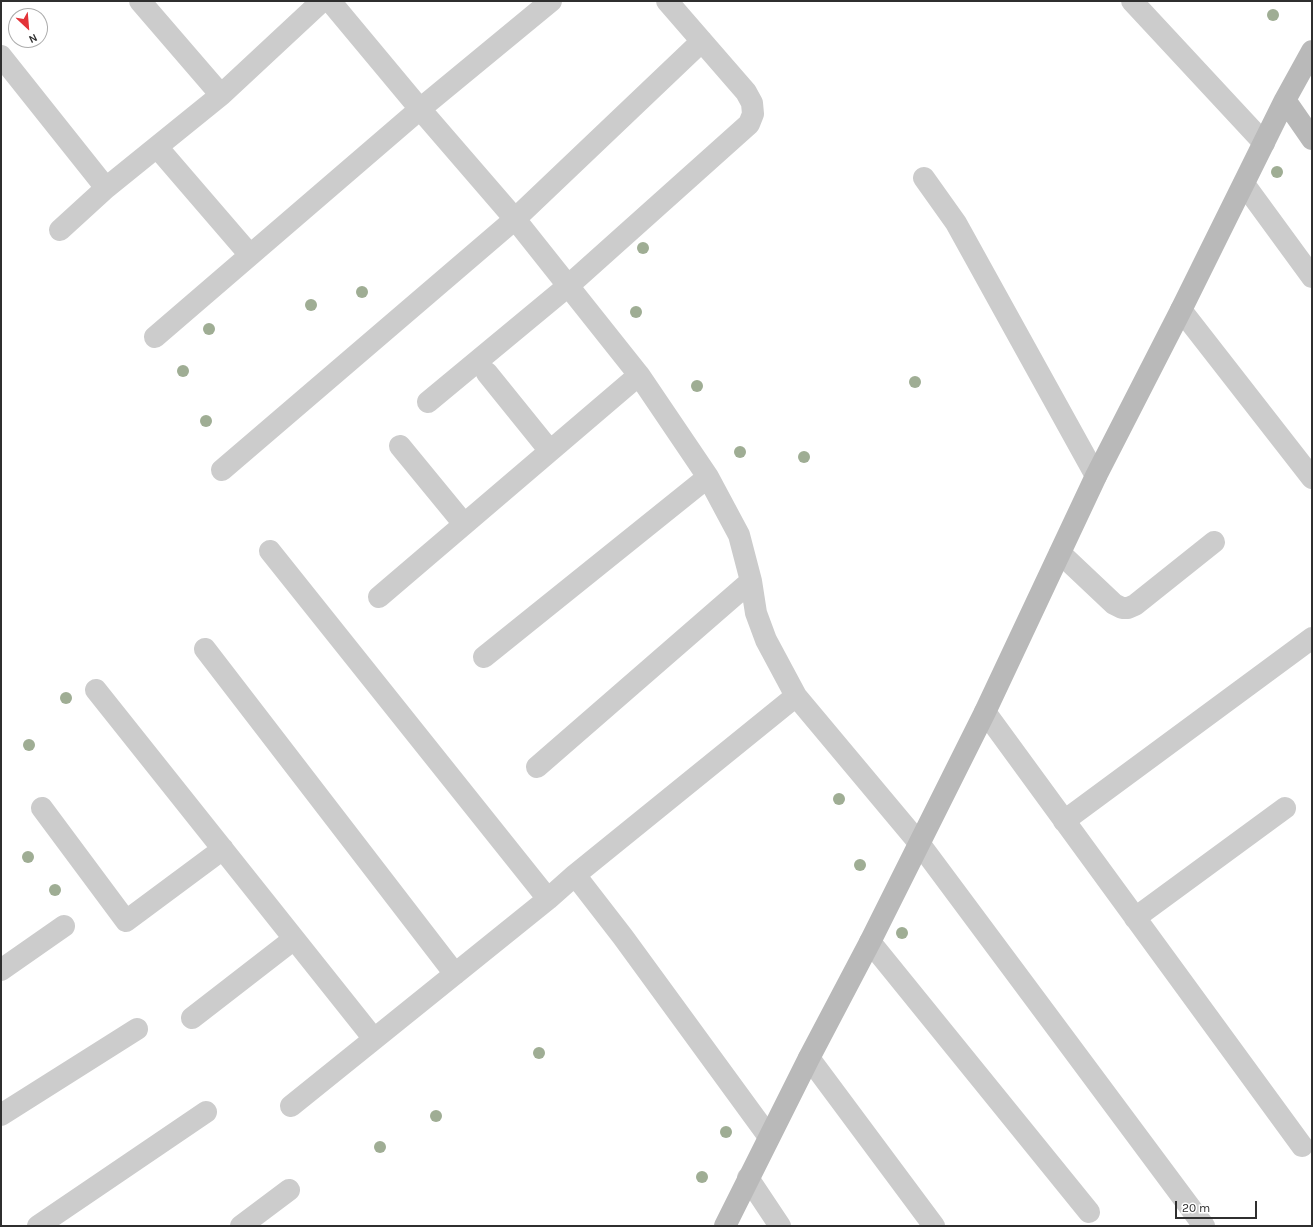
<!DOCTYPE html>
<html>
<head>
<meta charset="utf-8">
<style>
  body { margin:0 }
  #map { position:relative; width:1313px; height:1227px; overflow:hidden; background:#fff; font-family:Karla,sans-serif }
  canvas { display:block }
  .frame { position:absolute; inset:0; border:2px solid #2f2f2f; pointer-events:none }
  .north { position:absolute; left:8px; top:8px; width:40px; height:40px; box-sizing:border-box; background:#fff; border:1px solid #acacac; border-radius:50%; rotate:154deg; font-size:11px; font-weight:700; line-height:16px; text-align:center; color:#2f2f2f }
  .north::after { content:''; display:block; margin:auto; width:14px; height:18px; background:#e33338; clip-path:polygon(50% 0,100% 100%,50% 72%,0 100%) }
  .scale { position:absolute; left:1175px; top:1201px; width:82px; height:18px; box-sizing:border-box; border:2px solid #2f2f2f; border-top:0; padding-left:5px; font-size:12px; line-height:14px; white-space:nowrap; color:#2f2f2f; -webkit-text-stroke:3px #fff; paint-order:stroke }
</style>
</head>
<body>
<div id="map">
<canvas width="1313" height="1227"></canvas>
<div class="frame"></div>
<div class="north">N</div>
<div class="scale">20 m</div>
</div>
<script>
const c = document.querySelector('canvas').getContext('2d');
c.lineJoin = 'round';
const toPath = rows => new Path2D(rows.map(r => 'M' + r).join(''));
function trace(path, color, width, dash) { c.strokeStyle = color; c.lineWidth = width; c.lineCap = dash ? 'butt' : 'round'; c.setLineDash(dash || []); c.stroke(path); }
const street = toPath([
  [140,1,221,95],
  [330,1,420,109,515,219,639,375,708,477,739,535,751,581,756,613,766,640,796,696,919,843,1204,1226],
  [1132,1,1264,143],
  [1,56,106,188],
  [157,147,250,255],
  [924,178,956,223,1096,476],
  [1244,184,1312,277],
  [60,230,106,188,221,95,322,1],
  [1181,310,1312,478],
  [155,337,420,109,551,1],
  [487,373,550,451],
  [428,402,568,286,749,124,753,114,752,103,746,92,667,1],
  [400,446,464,524],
  [222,470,515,219,702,41],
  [270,551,548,899],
  [1060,553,1114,604,1122,608,1128,608,1135,605,1214,542],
  [379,597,639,375],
  [205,649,455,974],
  [484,657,708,477],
  [96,690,374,1039],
  [985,712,1302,1146],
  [537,767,751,581],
  [42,808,126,921,223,849],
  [1064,821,1312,638],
  [575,875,623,937,769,1137],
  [1135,918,1285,808],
  [870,942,1089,1212],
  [1,970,64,926],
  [192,1018,294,939],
  [809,1058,934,1226],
  [291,1106,548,899,575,875,796,696],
  [1,1115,137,1029],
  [748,1178,780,1226],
  [38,1226,206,1112],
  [241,1226,289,1190]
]);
const secondary = toPath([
  [1285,100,1312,139],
  [725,1226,809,1058,870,942,985,712,1096,476,1181,310,1285,100,1312,51]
]);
const trees = [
  [1273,15],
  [1277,172],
  [643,248],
  [362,292],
  [311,305],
  [636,312],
  [209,329],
  [183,371],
  [915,382],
  [697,386],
  [206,421],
  [740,452],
  [804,457],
  [66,698],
  [29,745],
  [839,799],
  [28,857],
  [860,865],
  [55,890],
  [902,933],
  [539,1053],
  [436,1116],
  [726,1132],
  [380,1147],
  [702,1177]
];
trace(street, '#ccc', 22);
trace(secondary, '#b9b9b9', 22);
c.fillStyle = '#9fad94';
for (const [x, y] of trees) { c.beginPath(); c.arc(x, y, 6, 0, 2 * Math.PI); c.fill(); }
</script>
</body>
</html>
